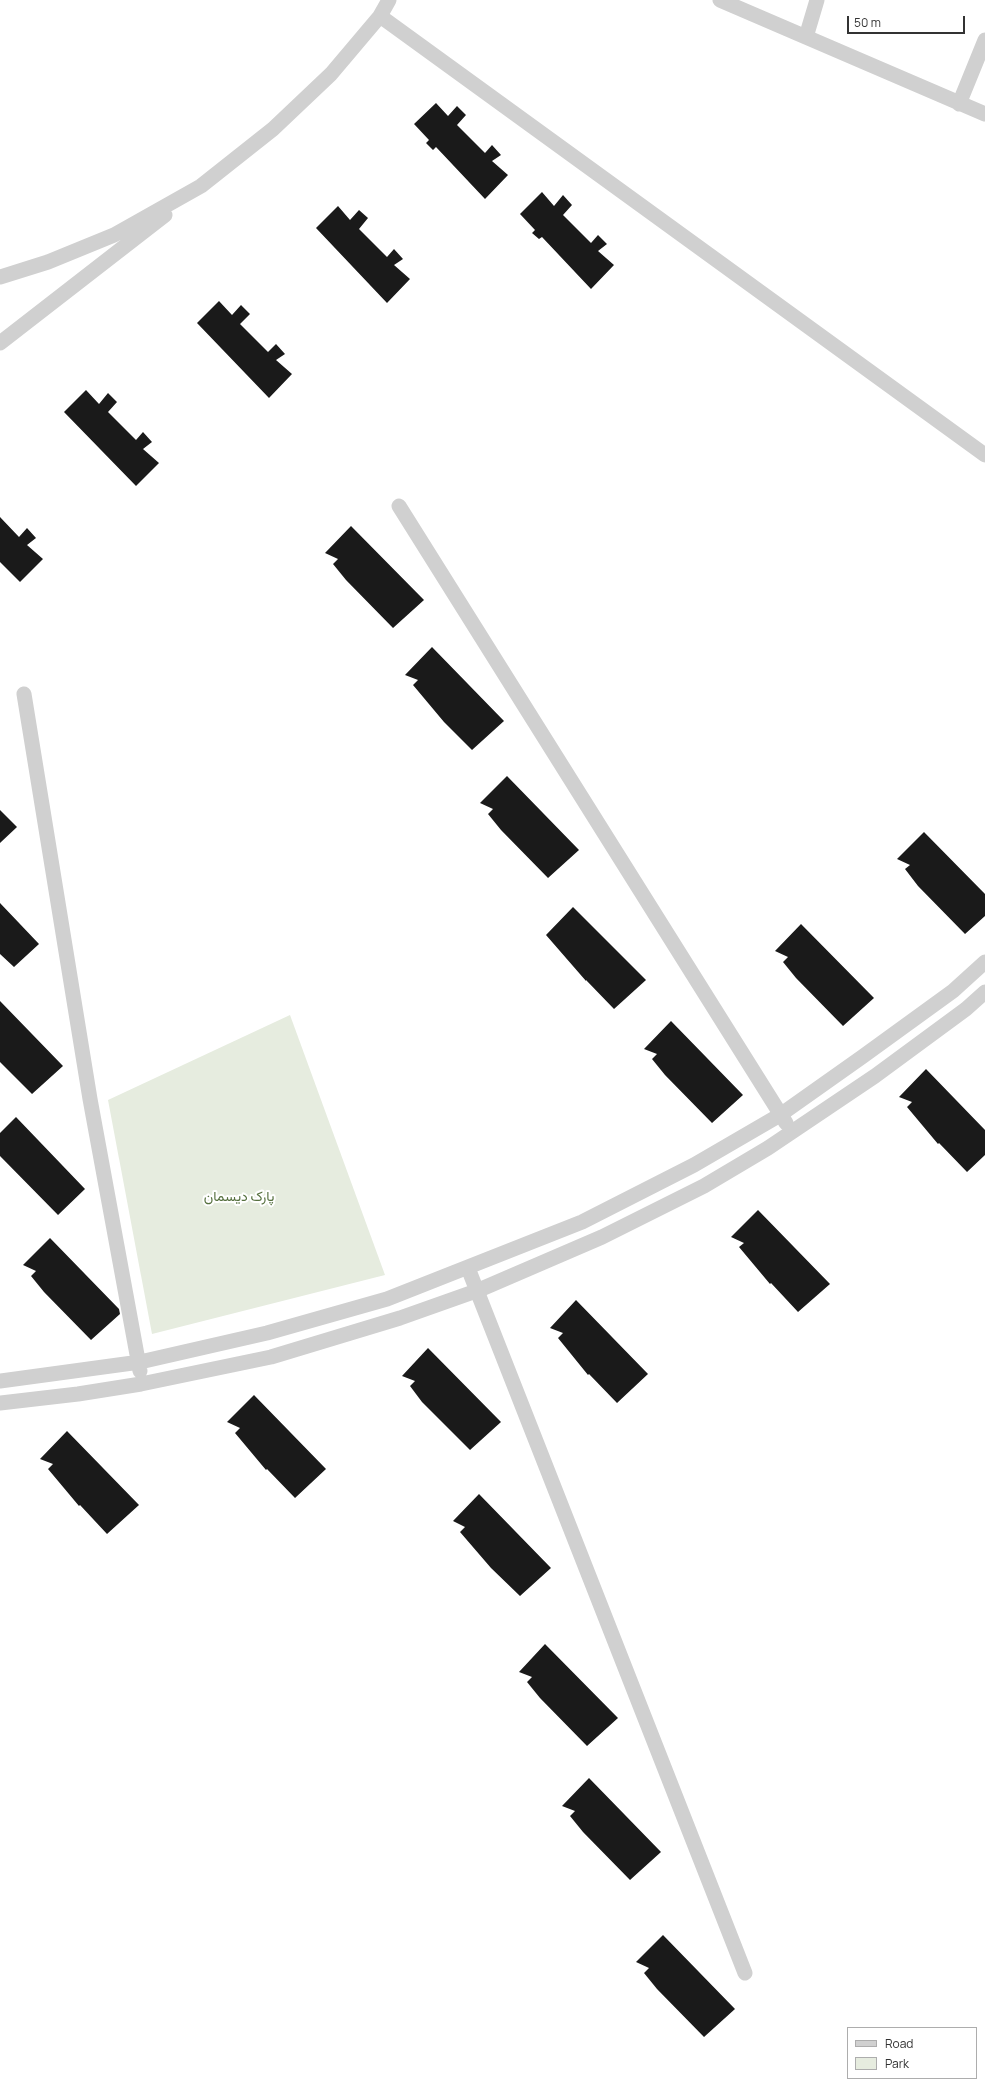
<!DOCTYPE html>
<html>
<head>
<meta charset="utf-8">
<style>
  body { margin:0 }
  #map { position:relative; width:985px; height:2087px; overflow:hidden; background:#fff; font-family:Manrope,sans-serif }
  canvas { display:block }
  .legend { position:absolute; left:847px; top:2027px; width:130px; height:52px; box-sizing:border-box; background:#fff; border:1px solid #adadad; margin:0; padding:5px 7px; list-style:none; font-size:12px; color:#333 }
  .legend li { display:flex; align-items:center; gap:8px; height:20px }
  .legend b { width:20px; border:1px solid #adadad }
  .scale { position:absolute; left:847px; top:16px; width:118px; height:18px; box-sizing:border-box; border:2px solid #333; border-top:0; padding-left:5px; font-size:12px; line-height:14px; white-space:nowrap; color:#333; -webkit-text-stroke:3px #fff; paint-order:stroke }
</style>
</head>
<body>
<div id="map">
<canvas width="985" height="2087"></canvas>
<ul class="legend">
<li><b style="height:5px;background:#d0d0d0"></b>Road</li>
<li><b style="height:11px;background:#e6ecdf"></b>Park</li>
</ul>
<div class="scale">50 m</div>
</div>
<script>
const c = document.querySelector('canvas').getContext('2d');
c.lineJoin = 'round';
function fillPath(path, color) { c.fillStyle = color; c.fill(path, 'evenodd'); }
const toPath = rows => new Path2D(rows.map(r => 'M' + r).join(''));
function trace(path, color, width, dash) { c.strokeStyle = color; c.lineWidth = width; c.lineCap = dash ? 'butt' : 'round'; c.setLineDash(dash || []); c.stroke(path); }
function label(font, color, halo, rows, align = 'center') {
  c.font = font + ' Manrope,Vazirmatn,sans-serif'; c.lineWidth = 4; c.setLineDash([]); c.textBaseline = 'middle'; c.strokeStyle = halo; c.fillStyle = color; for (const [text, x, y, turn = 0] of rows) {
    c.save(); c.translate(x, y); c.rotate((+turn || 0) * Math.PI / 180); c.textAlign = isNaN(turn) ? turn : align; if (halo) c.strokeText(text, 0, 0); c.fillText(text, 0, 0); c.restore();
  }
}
const green = toPath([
  [290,1015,385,1275,152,1334,108,1100]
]);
const building = toPath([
  [436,103,448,116,457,106,466,115,457,125,485,153,492,145,501,155,492,161,508,175,485,199,436,147,433,150,426,143,429,140,414,124],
  [542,192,554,206,563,195,572,205,563,215,591,243,598,235,607,244,598,251,614,265,591,289,542,237,539,239,532,233,535,230,520,214],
  [338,206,350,220,359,210,368,218,359,229,387,257,394,249,403,259,394,265,410,279,387,303,316,228],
  [219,301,232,315,241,305,250,314,240,324,268,352,276,344,285,354,276,360,292,374,269,398,197,323],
  [86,390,99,404,108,393,117,402,108,412,136,440,143,432,152,442,143,449,159,463,136,486,64,412],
  [0,517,19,537,27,528,36,538,27,545,43,559,20,582,0,562],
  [351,526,424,600,393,628,346,580,333,564,338,559,325,553],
  [432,647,504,721,472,750,444,722,413,685,418,680,405,675],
  [507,776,579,850,548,878,501,830,488,814,493,809,480,803],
  [0,810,17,827,0,843],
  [924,832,985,894,985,916,965,934,918,886,905,869,910,865,897,859],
  [0,903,39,944,14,967,0,954],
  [573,907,646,980,614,1009,586,980,586,981,546,935],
  [801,924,874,998,843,1026,796,978,783,962,788,957,775,951],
  [0,1001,63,1066,32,1094,0,1062],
  [671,1021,743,1095,712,1123,665,1075,652,1059,657,1054,644,1049],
  [926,1069,985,1130,985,1155,967,1172,939,1143,938,1144,907,1107,912,1102,899,1097],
  [16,1117,85,1189,58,1215,0,1156,0,1133],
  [758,1210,830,1284,798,1312,771,1283,770,1284,739,1247,744,1243,731,1237],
  [50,1238,119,1309,120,1314,91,1340,44,1292,31,1276,36,1271,23,1265],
  [576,1300,648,1374,617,1403,589,1374,588,1375,558,1338,563,1333,550,1328],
  [428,1348,501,1422,470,1450,422,1402,410,1386,415,1381,402,1376],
  [254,1395,326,1469,295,1498,267,1469,266,1470,235,1433,240,1428,227,1422],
  [67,1431,139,1505,107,1534,80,1505,79,1506,48,1469,53,1464,40,1459],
  [479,1494,551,1568,520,1596,491,1568,460,1532,465,1527,453,1521],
  [545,1644,618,1718,587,1746,540,1698,527,1682,532,1677,519,1672],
  [589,1778,661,1852,630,1880,583,1832,570,1816,575,1811,562,1806],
  [663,1935,735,2009,704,2037,657,1989,644,1973,649,1968,636,1962]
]);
const street = toPath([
  [720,0,985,114],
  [380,16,985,455],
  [806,37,817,0],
  [959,104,985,40],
  [0,277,48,262,114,235,201,186,273,129,331,74,380,16,389,0],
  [0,343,165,215],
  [399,506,786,1123],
  [24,694,90,1099,140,1371],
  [468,1268,745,1973],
  [0,1381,140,1362,267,1333,387,1299,582,1222,694,1165,780,1115,862,1057,953,991,985,962],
  [0,1403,78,1394,141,1384,271,1357,400,1318,479,1290,602,1237,704,1186,768,1148,875,1076,966,1009,985,992]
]);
const parkNames = [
  ["پارک دیسمان",239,1197]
];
fillPath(green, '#e6ecdf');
fillPath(building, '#1a1a1a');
trace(street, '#d0d0d0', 15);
label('14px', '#56703f', '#fff', parkNames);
</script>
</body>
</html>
